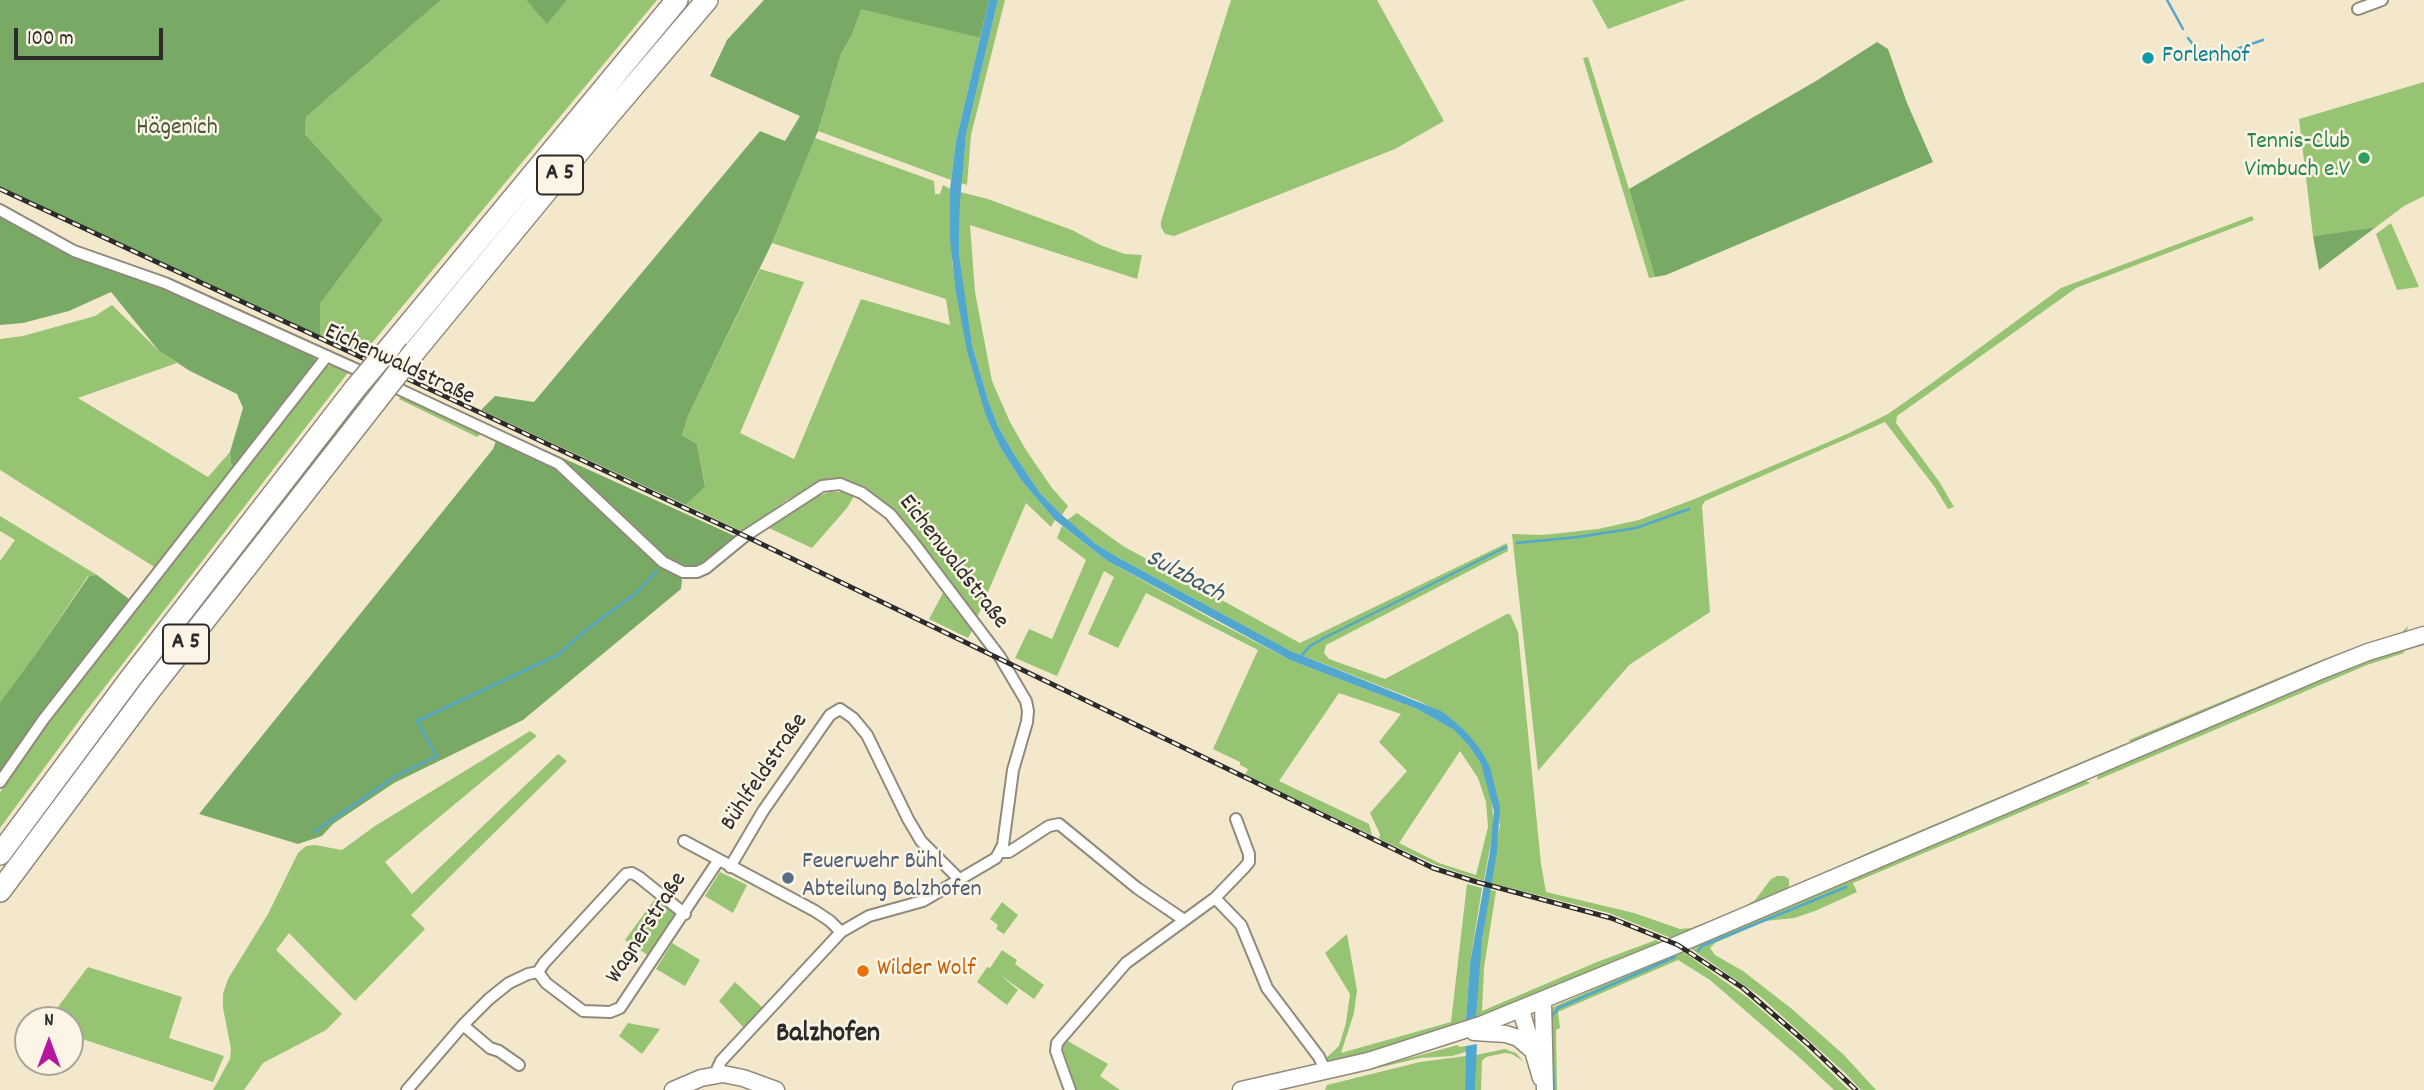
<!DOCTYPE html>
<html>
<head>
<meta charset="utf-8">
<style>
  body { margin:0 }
  #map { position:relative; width:2424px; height:1090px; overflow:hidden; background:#f4e8cc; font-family:Dekko,sans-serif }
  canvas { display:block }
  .north { position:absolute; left:14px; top:1006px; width:70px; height:70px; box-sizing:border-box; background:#fcf5e5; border:2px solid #a8a49b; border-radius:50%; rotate:0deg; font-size:19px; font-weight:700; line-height:28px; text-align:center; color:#2b2b2b }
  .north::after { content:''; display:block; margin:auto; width:24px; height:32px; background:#b5179e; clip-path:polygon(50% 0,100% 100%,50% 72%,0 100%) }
  .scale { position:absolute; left:14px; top:28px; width:149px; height:32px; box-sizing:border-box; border:4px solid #2b2b2b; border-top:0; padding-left:9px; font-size:21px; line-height:24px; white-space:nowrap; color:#2b2b2b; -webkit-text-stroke:5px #fcf5e5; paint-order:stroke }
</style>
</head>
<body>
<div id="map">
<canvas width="2424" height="1090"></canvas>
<div class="north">N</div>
<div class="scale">100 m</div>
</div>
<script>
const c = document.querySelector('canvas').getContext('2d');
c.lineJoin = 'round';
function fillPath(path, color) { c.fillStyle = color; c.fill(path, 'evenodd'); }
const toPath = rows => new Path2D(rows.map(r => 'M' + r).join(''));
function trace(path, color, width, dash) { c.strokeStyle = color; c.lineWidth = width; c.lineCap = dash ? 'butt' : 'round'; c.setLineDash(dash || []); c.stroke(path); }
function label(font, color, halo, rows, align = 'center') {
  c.font = font + ' Dekko,sans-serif'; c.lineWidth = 5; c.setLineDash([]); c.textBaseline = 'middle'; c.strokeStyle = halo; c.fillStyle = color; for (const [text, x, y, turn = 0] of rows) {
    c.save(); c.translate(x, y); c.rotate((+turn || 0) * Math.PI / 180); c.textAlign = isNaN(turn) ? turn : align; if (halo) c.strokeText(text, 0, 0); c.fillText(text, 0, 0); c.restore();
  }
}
const green = toPath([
  [441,0,526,0,547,23,567,0,657,0,362,355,320,337,320,304,383,220,305,134,306,117],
  [998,0,1005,0,971,135,967,185,961,183,966,135],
  [1231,0,1377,0,1444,121,1395,149,1174,236,1165,234,1161,227,1161,221],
  [1592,0,1686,0,1608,29],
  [861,8,980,38,956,141,951,180,818,131,841,54,852,35],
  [1588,57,1629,189,1655,277,1649,278,1583,58],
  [2424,82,2424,196,2404,206,2376,227,2313,236,2299,119],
  [815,138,934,181,935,194,940,194,943,185,950,189,952,263,986,416,1000,447,1021,480,1055,520,1051,527,1026,503,976,620,909,531,885,503,860,486,844,480,814,486,787,500,743,532,686,505,705,485,697,444,682,435,688,416,760,269,804,282,740,433,794,459,861,299,950,325,946,299,772,243],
  [960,192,988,199,1072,230,1100,245,1125,254,1142,255,1137,279,970,225,975,292,992,381,1010,422,1026,450,1052,488,1068,506,1062,515,1040,493,1014,454,998,426,988,400,972,345,962,282,959,254],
  [2252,216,2254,220,2076,288,1897,416,1896,423,1940,483,1954,507,1948,509,1934,486,1885,422,1705,501,1702,506,1710,612,1629,665,1538,771,1512,534,1543,535,1598,529,1639,520,1697,498,1847,434,1888,414,1932,383,2061,288],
  [2391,223,2419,287,2397,290,2376,234],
  [112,305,159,351,177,363,78,398,208,477,230,452,231,464,235,467,156,568,0,470,0,339,23,336,95,316],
  [338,364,350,370,87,710,0,828,0,792,83,674,325,366],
  [402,395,483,431,477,437,399,399],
  [842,492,854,496,847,508,812,548,769,528,814,497,830,492],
  [1077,513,1123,546,1300,643,1507,543,1508,551,1326,645,1324,653,1329,659,1385,679,1507,614,1510,614,1518,632,1541,864,1546,892,1634,913,1680,929,1691,928,1742,908,1755,900,1771,879,1777,876,1784,876,1789,879,1789,886,1785,891,1676,940,1609,913,1490,883,1500,825,1481,750,1452,719,1419,701,1291,651,1119,558,1096,544,1067,520],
  [0,516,97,575,88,576,37,652,0,702,0,561,15,540,0,531],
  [1062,526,1106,560,1215,621,1290,660,1417,709,1454,730,1469,746,1481,764,1491,795,1494,824,1484,881,1436,865,1379,839,1380,834,1370,813,1407,771,1379,742,1401,714,1339,693,1279,781,1369,824,1372,835,1245,775,1248,769,1240,765,1240,762,1213,749,1258,650,1146,593,1118,648,1088,634,1114,577,1104,571,1057,676,1015,658,1029,629,1052,639,1086,560,1057,538],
  [1460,751,1478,778,1486,802,1488,827,1476,875,1439,863,1399,843],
  [943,593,972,631,968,638,929,619],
  [2408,626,2406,634,2131,743,2129,740,2324,659,2401,633],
  [2403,648,2404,653,2367,665,2097,780,2098,772,2327,674],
  [530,731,537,736,385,862,412,894,558,754,567,761,411,915,425,929,355,1001,289,933,276,950,342,1014,326,1030,263,1063,244,1090,213,1090,230,1059,231,1049,223,1008,223,994,228,979,268,914,298,853,306,846,315,845,342,850,375,826],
  [2124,744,2122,750,1813,878,1874,850],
  [2082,779,2090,783,1853,883,1857,892,1815,911,1794,918,1765,921,1715,943,1710,948,1715,955,1743,971,1792,1009,1844,1055,1876,1090,1861,1090,1845,1073,1761,997,1690,948],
  [720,872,747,885,733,913,705,896],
  [1467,884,1482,888,1470,963,1466,1020,1459,1023,1459,1025,1409,1044,1329,1064,1325,1059,1339,1046,1346,1023,1350,994,1325,953,1347,934,1357,990,1354,1013,1341,1053,1451,1022],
  [1489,890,1496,891,1484,968,1482,1011,1597,962,1656,940,1666,945,1484,1017,1483,1014,1476,1017,1478,970],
  [655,899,676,914,676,921,652,958,625,940],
  [1002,902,1018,915,1004,934,996,929,998,925,990,919],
  [672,943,700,960,685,986,656,969],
  [1002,950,1017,960,1015,964,1044,985,1034,999,1000,975,1018,990,1007,1005,977,982,987,967,990,968],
  [1682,951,1748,998,1800,1043,1849,1090,1834,1090,1800,1058,1710,980,1678,960,1558,1012,1560,1028,1556,1030,1557,1090,1551,1090,1550,1010,1555,1006],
  [88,967,182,997,169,1038,224,1056,213,1082,70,1035,70,1020,48,1020],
  [735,982,764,1009,744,1028,719,1001],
  [628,1023,660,1029,642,1054,619,1036],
  [1066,1040,1108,1064,1100,1076,1120,1090,1077,1090,1061,1045],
  [1458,1045,1459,1047,1466,1046,1466,1052,1452,1056,1420,1058,1327,1080],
  [1505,1049,1516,1053,1523,1061,1512,1054,1505,1053,1486,1057,1482,1061,1481,1090,1475,1090,1476,1055],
  [1466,1056,1465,1090,1325,1090,1327,1085,1420,1062]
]);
const forest = toPath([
  [0,0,441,0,306,117,305,134,383,220,320,304,320,337,0,187],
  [526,0,567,0,547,24],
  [764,0,989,0,980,38,861,9,852,35,841,54,818,131,772,243,688,416,682,435,697,444,705,486,686,505,481,410,495,396,534,402,760,131,785,141,800,116,710,76,727,40],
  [1877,42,1888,49,1907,103,1933,162,1666,275,1655,277,1629,189,1816,81],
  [0,215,61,251,142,280,290,341,325,366,243,472,231,464,230,452,243,408,237,394,190,371,159,351,111,292,69,311,23,323,0,325],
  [2376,227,2319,270,2313,236],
  [496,441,557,466,679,574,682,579,681,589,523,720,394,783,333,824,322,836,298,844,199,814,493,449],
  [538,449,543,449,737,537,705,562,695,567,687,567,670,563],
  [97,575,129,599,130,602,0,773,0,702,37,652,89,576]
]);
const water = toPath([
  [989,0,998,0,966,135,960,202,959,254,972,345,988,400,998,426,1014,454,1040,493,1062,515,1096,544,1119,558,1291,651,1441,711,1452,719,1469,735,1481,750,1490,767,1500,807,1497,852,1482,940,1476,1017,1466,1020,1470,963,1490,851,1494,811,1481,764,1469,746,1454,730,1417,709,1290,660,1106,560,1055,520,1021,480,1000,447,986,416,967,351,956,292,950,241,950,189,956,141],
  [1477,1044,1475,1090,1465,1090,1466,1046]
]);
const stream = toPath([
  [2167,0,2183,29],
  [2188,38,2205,60,2263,40],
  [1517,543,1578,537,1636,528,1689,509],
  [1301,656,1310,646,1324,638,1506,547],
  [314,832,396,776,437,756,417,721,558,655,586,630,635,594,657,571],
  [1698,951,1702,946,1846,887],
  [1551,1018,1558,1008,1675,957],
  [1552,1038,1554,1090]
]);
const street = toPath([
  [2358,9,2382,0],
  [0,210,74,251,165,283,371,376],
  [388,384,559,464,663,562,683,572,697,572,706,568,745,536,822,486,840,484,862,493,890,514,913,542,1000,657,1026,701,1028,711,1027,722,1013,770,1003,845,996,858,923,901,869,916,841,932,721,1061,715,1074],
  [0,782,43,720,327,356],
  [684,841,815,911,830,921,841,932],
  [1001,852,1009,852,1049,826,1059,824,1137,888,1184,920],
  [730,867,763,811,830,715,840,709,853,718,867,735,908,819,921,841,961,881],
  [1215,898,1241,925,1267,988,1319,1057,1326,1072],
  [538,972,546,983,583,1011,610,1012,620,1008,718,861],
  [463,1025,490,1048,499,1051,519,1065],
  [407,1090,463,1025,489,999,509,983,528,974,538,972,544,963,626,874,632,873,639,877,685,914],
  [1070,1090,1056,1051,1057,1043,1126,963,1215,898,1244,868,1249,862,1249,854,1236,819]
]);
const secondary = toPath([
  [1543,1001,1545,1090],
  [1521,1010,1541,1078],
  [1474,1032,1506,1034,1518,1038,1532,1050],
  [673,1090,701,1078,723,1074,743,1078,776,1090],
  [1241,1090,1368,1061,1483,1024,1667,949,2325,669,2368,652,2424,635]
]);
const highway = toPath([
  [391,346,677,0],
  [415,351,609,115,707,0],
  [0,854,130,679,354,390],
  [0,891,150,690,376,401]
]);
const rail = toPath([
  [0,189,745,536,1433,868,1477,882,1611,918,1678,945,1743,988,1809,1045,1856,1090]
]);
const highwayBridge = toPath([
  [354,390,391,346],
  [376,401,415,351]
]);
const markers = [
  [2148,58,7,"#0f9aa8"],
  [2364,158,7,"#2e9e5b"],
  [788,878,7,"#5c6f8a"],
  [863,971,7,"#e8710a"]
];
const shields = [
  [560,175,46],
  [186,644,46]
];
const shieldNames = [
  ["A 5",560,175],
  ["A 5",186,644]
];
const cultureNames = [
  ["Forlenhof",2162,58]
];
const parkNames = [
  ["Hägenich",177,130]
];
const leisureNames = [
  ["Tennis-Club",2350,144],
  ["Vimbuch e.V",2350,172]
];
const streetNames = [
  ["Eichenwaldstraße",399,366,25],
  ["Eichenwaldstraße",952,563,52],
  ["Bühlfeldstraße",766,773,-56],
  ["Wagnerstraße",648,929,-57]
];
const serviceNames = [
  ["Feuerwehr Bühl",802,864],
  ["Abteilung Balzhofen",802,892]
];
const foodNames = [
  ["Wilder Wolf",877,971]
];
const waterNames = [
  ["Sulzbach",1184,578,28]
];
const quarterNames = [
  ["Balzhofen",828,1036]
];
fillPath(green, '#96c473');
fillPath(forest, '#78aa65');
fillPath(water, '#52a7ce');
trace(stream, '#52a7ce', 2.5);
trace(street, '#908a7c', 14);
trace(secondary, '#908a7c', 19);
trace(highway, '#908a7c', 24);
trace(street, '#fff', 10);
trace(secondary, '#fff', 16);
trace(highway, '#fff', 21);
trace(rail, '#2b2b2b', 5);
trace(rail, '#fcf5e5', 2.5, [8]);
trace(highwayBridge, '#908a7c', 24, []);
trace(highwayBridge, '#fff', 21);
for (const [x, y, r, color] of markers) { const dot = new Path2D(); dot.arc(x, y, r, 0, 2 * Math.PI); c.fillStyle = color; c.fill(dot); trace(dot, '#fcf5e5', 2.5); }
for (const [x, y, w] of shields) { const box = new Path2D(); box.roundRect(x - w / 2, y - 19.5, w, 39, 5); c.fillStyle = '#fcf5e5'; c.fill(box); trace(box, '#2b2b2b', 2); }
label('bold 23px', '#2b2b2b', null, shieldNames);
label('24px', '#0d838f', '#fcf5e5', cultureNames, 'left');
label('24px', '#4b5941', '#fcf5e5', parkNames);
label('24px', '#27864d', '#fcf5e5', leisureNames, 'right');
label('24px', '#2b2b2b', '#fcf5e5', streetNames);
label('24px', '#4e5e75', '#fcf5e5', serviceNames, 'left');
label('24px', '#c56008', '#fcf5e5', foodNames, 'left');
label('italic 26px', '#3b5d6c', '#fcf5e5', waterNames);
label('bold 28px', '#2b2b2b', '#fcf5e5', quarterNames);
</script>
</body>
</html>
